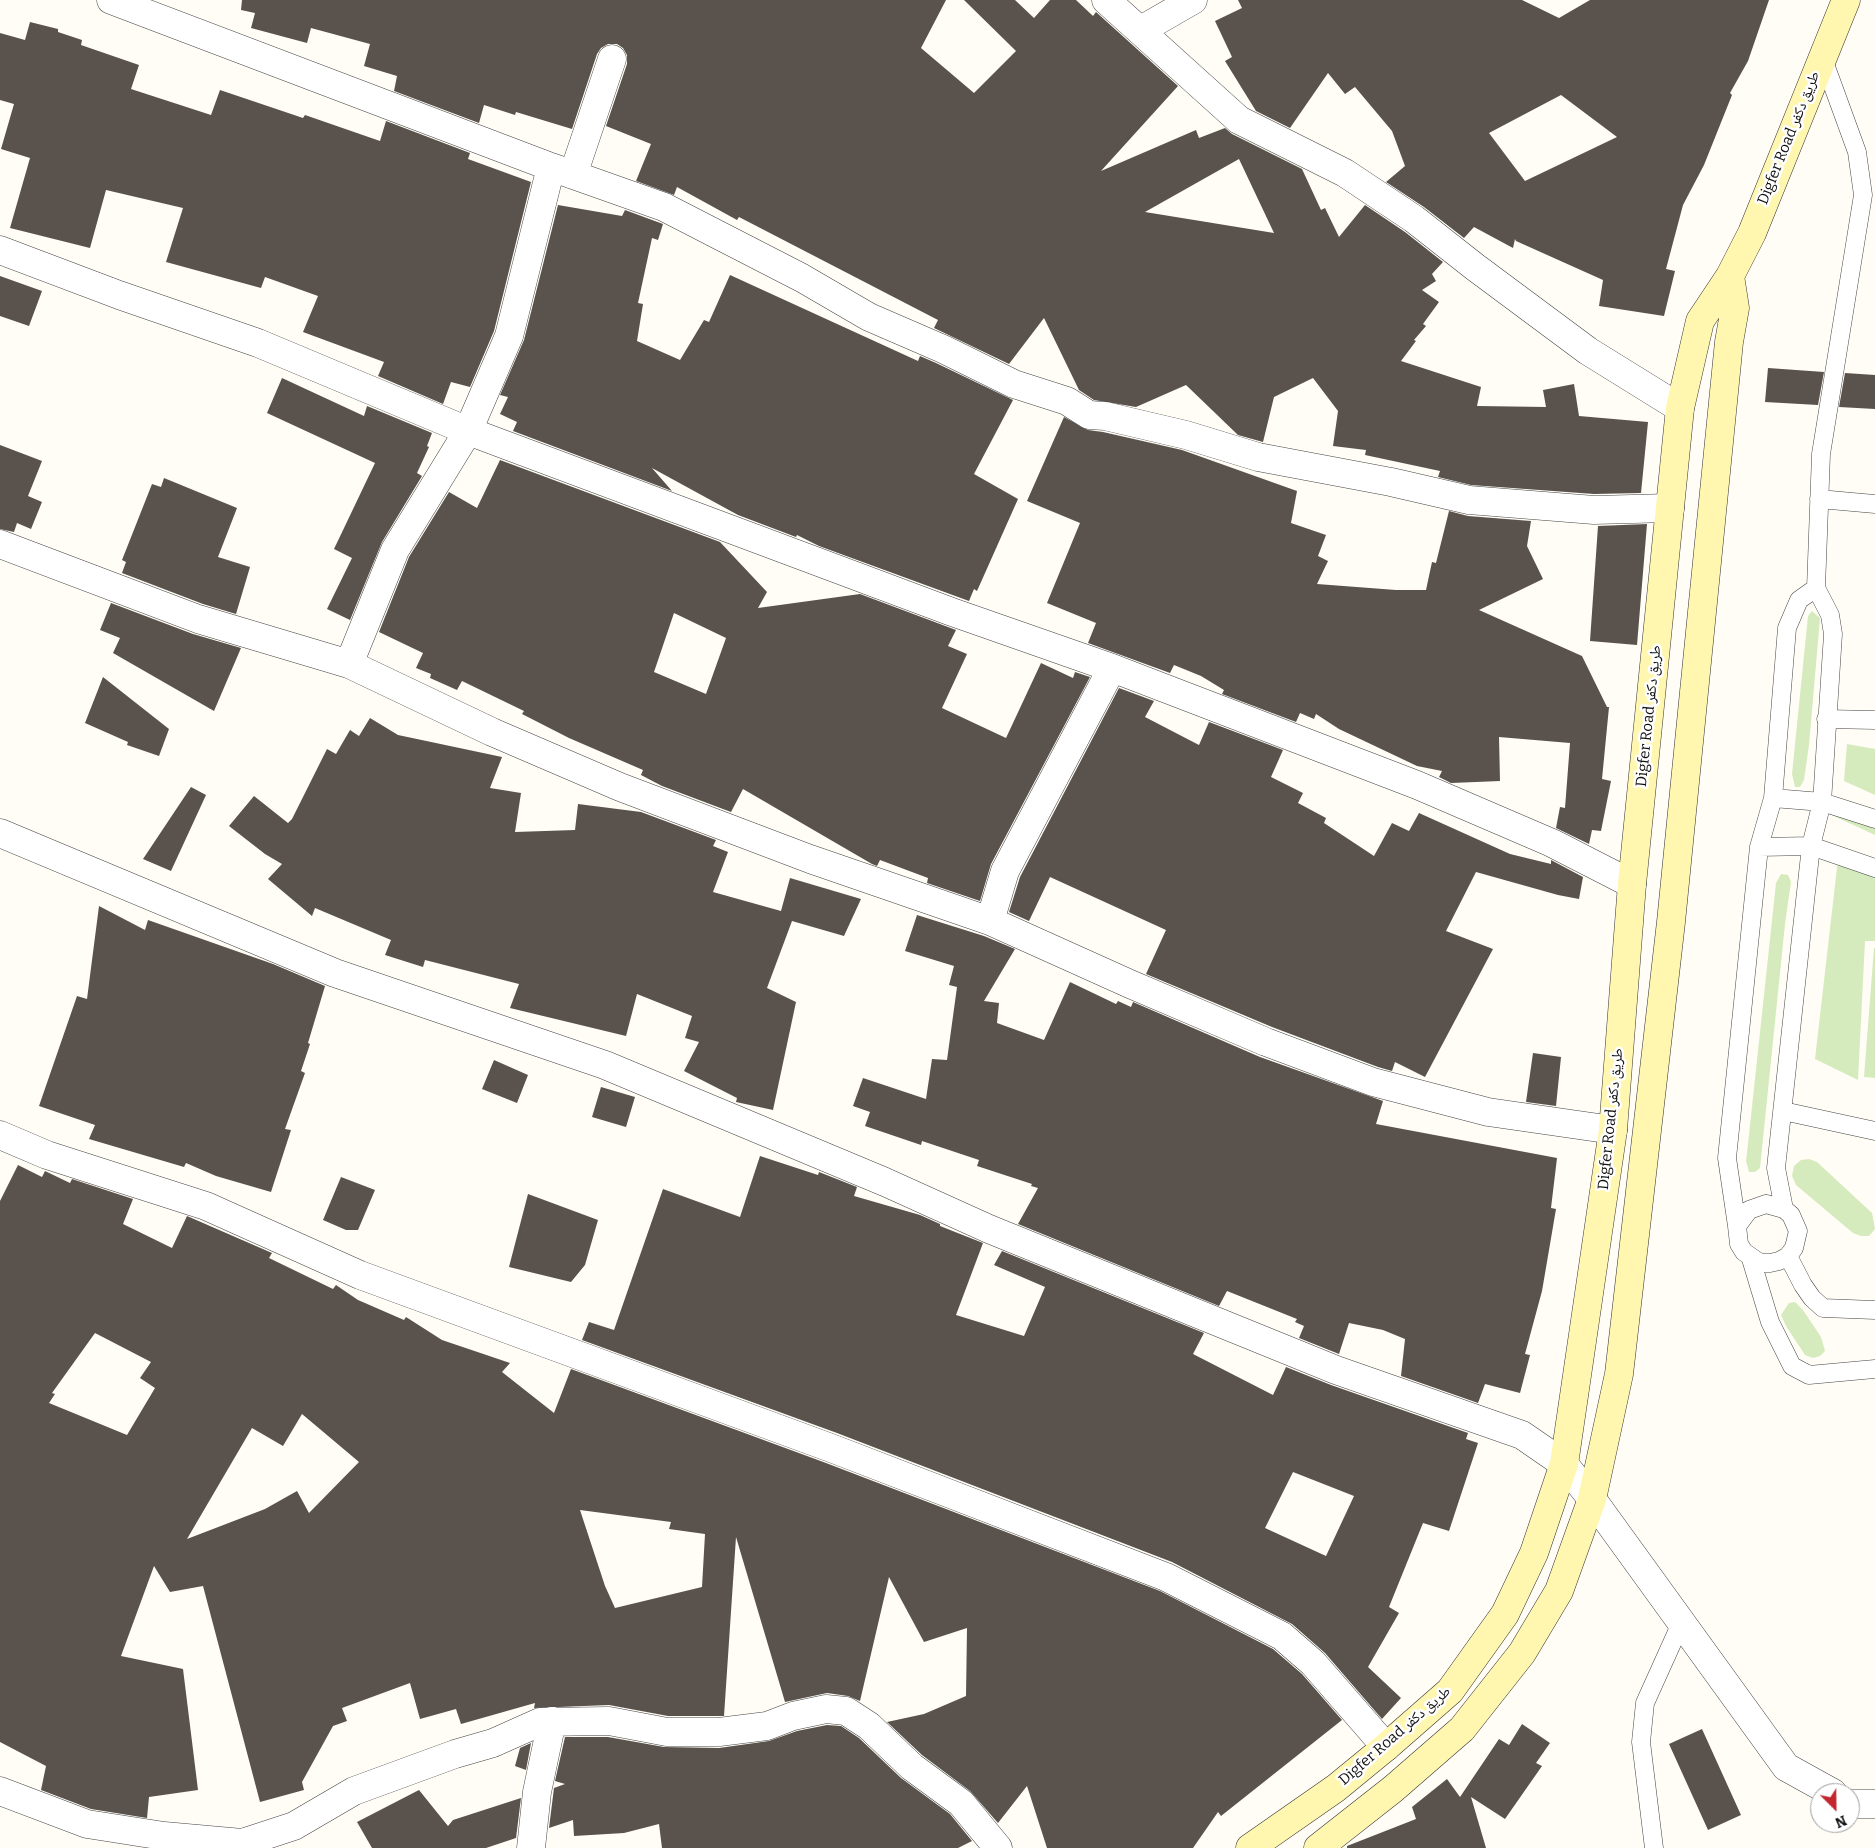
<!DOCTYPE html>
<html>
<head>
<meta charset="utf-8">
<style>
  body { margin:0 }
  #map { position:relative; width:1875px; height:1848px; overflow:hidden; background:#fffdf5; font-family:Bitter,serif }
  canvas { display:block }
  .north { position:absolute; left:1810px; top:1783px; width:50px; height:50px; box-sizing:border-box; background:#fff; border:1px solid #a0a0a0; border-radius:50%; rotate:157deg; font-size:14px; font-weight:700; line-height:20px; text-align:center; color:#111 }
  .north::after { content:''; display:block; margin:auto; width:18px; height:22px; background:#c4262e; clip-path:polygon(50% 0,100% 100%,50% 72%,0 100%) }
</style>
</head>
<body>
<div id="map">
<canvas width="1875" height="1848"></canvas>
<div class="north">N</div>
</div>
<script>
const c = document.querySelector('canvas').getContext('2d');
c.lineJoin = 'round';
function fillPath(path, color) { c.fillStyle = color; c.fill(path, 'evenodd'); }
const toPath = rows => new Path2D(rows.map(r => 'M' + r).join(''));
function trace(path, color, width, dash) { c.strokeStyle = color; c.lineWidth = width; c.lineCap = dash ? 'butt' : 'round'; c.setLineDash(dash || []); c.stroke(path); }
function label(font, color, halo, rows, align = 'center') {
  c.font = font + ' Bitter,"Noto Naskh Arabic",serif'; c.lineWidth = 5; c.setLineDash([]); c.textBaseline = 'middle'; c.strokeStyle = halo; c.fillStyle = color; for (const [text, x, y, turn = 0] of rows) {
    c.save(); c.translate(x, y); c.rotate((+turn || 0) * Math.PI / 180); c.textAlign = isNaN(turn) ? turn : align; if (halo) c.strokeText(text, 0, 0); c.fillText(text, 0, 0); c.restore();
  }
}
const green = toPath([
  [1812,611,1820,618,1809,745,1804,780,1800,787,1795,787,1792,774,1808,616],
  [1847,744,1875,749,1875,795,1844,781],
  [1823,811,1875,824,1875,835],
  [1838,859,1875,876,1875,941,1865,941,1858,1080,1815,1059],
  [1781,874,1788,875,1791,882,1785,924,1760,1168,1755,1172,1749,1172,1746,1161,1748,1144,1776,883],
  [1874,948,1875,948,1875,1078,1864,1077],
  [1809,1159,1817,1162,1872,1213,1875,1229,1869,1236,1861,1236,1853,1233,1796,1185,1792,1176,1794,1166,1801,1160],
  [1795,1302,1803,1310,1821,1337,1825,1351,1820,1356,1813,1358,1805,1355,1786,1326,1781,1315,1789,1303]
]);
const building = toPath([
  [242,0,946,0,921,48,974,93,1016,51,964,0,1015,0,1034,18,1050,0,1076,0,1093,16,1096,12,1178,86,1101,171,1196,130,1199,138,1225,128,1232,134,1302,169,1321,210,1325,208,1339,237,1365,205,1405,232,1443,262,1432,274,1436,281,1422,290,1439,302,1423,324,1426,326,1414,340,1416,341,1401,361,1481,387,1477,406,1546,407,1543,390,1574,384,1579,416,1648,422,1641,493,1594,494,1471,485,1438,477,1440,471,1365,455,1366,450,1333,446,1338,411,1313,378,1274,397,1263,442,1238,435,1186,385,1136,407,1094,400,1079,390,1044,318,1009,364,934,328,938,320,739,217,737,220,677,187,674,195,636,181,651,144,606,126,627,64,627,55,623,48,617,44,608,44,601,48,597,54,572,129,516,112,515,115,484,105,479,123,394,91,397,76,364,66,370,44,311,28,307,43,251,28,255,13,241,10],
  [1239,159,1274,233,1145,212],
  [1238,0,1522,0,1559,18,1590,0,1769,0,1748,61,1730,93,1732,95,1704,165,1683,205,1666,269,1675,271,1664,316,1599,306,1603,280,1516,241,1515,239,1513,248,1474,227,1464,238,1424,207,1386,182,1405,166,1392,131,1355,87,1345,94,1328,73,1290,128,1256,111,1225,61,1232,57,1215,21,1242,8],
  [1561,95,1617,137,1525,181,1489,133],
  [30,22,58,29,58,32,82,40,81,45,139,65,131,89,211,115,220,90,303,118,305,115,380,141,386,121,470,153,468,159,531,182,494,331,470,387,451,382,443,404,378,376,384,362,303,332,318,296,265,277,261,288,166,262,183,208,106,190,90,248,10,228,30,158,1,149,14,104,0,100,0,33,25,40],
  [558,205,622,216,625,210,663,224,658,240,652,238,638,303,643,304,637,341,680,360,704,320,709,322,730,275,918,361,920,356,936,363,1013,400,974,474,1018,499,977,591,974,589,969,601,819,546,797,535,796,537,738,515,652,468,672,491,513,431,517,422,500,414,508,397,500,395,524,340],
  [0,276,42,291,29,326,0,316],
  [1768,368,1824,372,1818,405,1765,402],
  [1845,373,1875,375,1875,409,1839,407],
  [282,378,364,416,367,406,432,433,427,446,429,447,417,473,422,476,382,542,350,620,327,609,352,558,334,549,375,463,267,413],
  [1064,417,1088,430,1103,432,1182,450,1297,491,1291,523,1326,535,1318,556,1328,561,1317,584,1396,590,1426,590,1432,562,1436,563,1449,511,1468,516,1531,521,1527,546,1543,579,1479,610,1582,656,1607,707,1609,707,1602,779,1611,781,1601,831,1592,830,1589,844,1556,828,1560,807,1565,808,1570,743,1499,737,1500,781,1451,783,1439,777,1442,771,1417,766,1339,729,1316,714,1314,719,1300,713,1296,722,1222,694,1224,690,1201,676,1174,665,1170,673,1088,643,1096,623,1047,603,1080,523,1027,501],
  [0,445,42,461,28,496,42,502,31,529,17,523,14,532,0,529],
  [500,460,720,542,767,592,758,608,860,594,956,630,948,646,967,654,942,708,1006,738,1041,663,1073,678,1075,672,1090,677,991,864,980,901,927,883,928,878,880,860,877,866,872,864,743,789,731,812,662,786,641,775,643,770,569,738,522,714,524,711,462,681,457,690,430,678,431,674,416,668,423,653,379,632,409,557,449,492,477,508],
  [674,613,726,638,706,694,654,672],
  [164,478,237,508,218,557,250,567,236,614,203,604,122,573,126,562,122,560,152,484,161,487],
  [1647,524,1637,645,1590,641,1598,526],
  [111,603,193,634,241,648,214,711,113,653,120,638,100,630],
  [103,677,169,729,159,756,127,745,128,742,85,723],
  [1119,688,1154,701,1145,717,1199,745,1209,722,1283,750,1271,777,1303,793,1298,803,1326,818,1324,823,1374,856,1392,823,1409,831,1419,813,1510,854,1551,864,1551,860,1583,877,1579,899,1558,895,1476,872,1446,931,1493,949,1425,1077,1395,1062,1392,1071,1378,1067,1272,1027,1146,974,1166,930,1050,877,1029,921,1009,912,1020,877],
  [370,718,398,735,502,757,490,788,521,793,515,832,575,830,578,804,641,812,716,840,713,846,728,852,713,892,781,911,790,878,861,899,844,936,792,921,767,988,796,1002,773,1110,736,1102,737,1098,684,1071,699,1042,685,1038,692,1016,637,994,626,1036,510,1008,519,984,425,960,423,967,385,955,391,940,315,908,312,916,268,879,282,864,265,854,229,826,254,796,288,823,292,819,327,749,336,754,350,730,359,736],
  [191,787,206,795,171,871,143,859],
  [99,906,145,930,148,920,273,964,325,986,308,1043,310,1044,301,1071,305,1073,285,1129,291,1130,271,1192,216,1176,186,1163,184,1167,89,1139,95,1125,39,1106,77,996,87,999],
  [917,915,984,936,1015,949,984,1001,999,1003,997,1023,1044,1040,1070,982,1116,1004,1118,1001,1131,1007,1133,1002,1260,1057,1383,1101,1376,1124,1557,1158,1551,1208,1556,1209,1542,1291,1525,1354,1530,1355,1520,1393,1485,1384,1478,1403,1401,1376,1405,1339,1383,1330,1349,1323,1339,1354,1299,1338,1304,1326,1295,1322,1297,1319,1227,1291,1219,1306,1018,1224,1038,1188,1031,1186,1032,1184,977,1166,979,1160,922,1141,921,1145,865,1126,870,1112,853,1106,863,1078,926,1099,932,1059,947,1060,957,987,949,985,954,966,905,951],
  [1533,1053,1561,1057,1556,1106,1526,1102],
  [494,1060,528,1075,517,1103,482,1089],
  [601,1087,635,1097,626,1127,592,1117],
  [760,1156,818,1175,819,1172,857,1187,854,1196,920,1215,940,1224,940,1226,983,1243,956,1315,1024,1336,1045,1287,994,1265,1002,1251,1204,1333,1193,1354,1273,1395,1286,1367,1331,1385,1468,1433,1466,1439,1478,1443,1449,1531,1423,1523,1389,1607,1399,1613,1368,1667,1401,1698,1382,1719,1325,1653,1292,1624,1172,1562,837,1433,582,1340,589,1322,614,1330,663,1189,740,1217],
  [1293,1472,1354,1496,1326,1556,1265,1528],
  [18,1165,42,1177,45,1171,70,1183,72,1179,133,1199,123,1224,172,1248,187,1216,272,1253,269,1258,333,1289,336,1285,358,1300,404,1320,406,1317,442,1340,510,1363,502,1372,554,1413,571,1369,826,1463,1160,1591,1273,1649,1302,1674,1342,1720,1221,1816,1218,1812,1193,1848,1047,1848,1027,1786,998,1823,970,1791,922,1755,887,1722,924,1714,966,1696,967,1628,924,1642,889,1577,860,1701,848,1696,827,1693,785,1702,736,1537,724,1716,668,1716,609,1705,534,1708,535,1703,461,1724,456,1709,420,1719,410,1683,342,1708,347,1721,333,1726,302,1782,304,1790,260,1802,203,1586,170,1592,154,1566,121,1656,183,1669,198,1790,149,1797,147,1818,91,1809,41,1790,46,1766,0,1742,0,1201],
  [95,1333,151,1362,140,1378,155,1388,127,1435,49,1403,55,1394,52,1393],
  [302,1414,359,1462,309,1513,297,1491,265,1509,187,1539,252,1428,283,1446],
  [580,1510,671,1522,669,1529,705,1534,702,1587,615,1608,605,1586],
  [341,1177,375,1190,358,1230,346,1230,323,1220],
  [528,1194,598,1220,585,1265,571,1282,509,1267],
  [1522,1724,1550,1743,1536,1763,1542,1766,1505,1819,1471,1797,1486,1848,1347,1848,1347,1846,1416,1819,1412,1807,1447,1779,1460,1797,1499,1739,1509,1745],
  [827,1725,841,1726,859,1738,901,1778,950,1814,972,1841,958,1848,662,1848,659,1824,624,1833,574,1836,573,1820,549,1828,554,1788,565,1784,555,1781,565,1737,608,1737,664,1747,719,1748,769,1741,797,1731],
  [1702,1729,1741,1815,1708,1830,1669,1744],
  [531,1743,526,1770,515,1766,520,1748],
  [419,1790,448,1826,453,1820,521,1798,516,1838,486,1848,372,1848,357,1822]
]);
const lane = toPath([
  [1819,499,1875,504],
  [1826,719,1875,720],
  [1773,798,1822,802,1875,819],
  [1759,847,1811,846,1875,868],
  [1783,1111,1875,1131],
  [1766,1204,1784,1209,1791,1215,1798,1231,1794,1248,1788,1256,1779,1261,1770,1263,1760,1263,1744,1252,1739,1244,1737,1226,1749,1210,1766,1204],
  [1784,1209,1776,1168,1811,846,1822,802,1833,634,1830,615,1816,588,1821,454,1863,195,1857,152,1822,56],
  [1737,1226,1727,1158,1759,847,1773,798,1787,628,1799,600,1816,588],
  [1788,1256,1803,1285,1812,1298,1823,1308,1875,1310],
  [1751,1259,1770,1322,1792,1366,1809,1375,1875,1369],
  [1654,1848,1641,1742,1645,1703,1682,1621]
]);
const street = toPath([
  [111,0,551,167],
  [1106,0,1239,120,1345,173,1414,219,1475,267,1588,351,1680,408],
  [1141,30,1193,0],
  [573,175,612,59],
  [0,250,119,295,258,343,468,431,952,612,1112,668,1417,785,1552,843,1632,884],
  [0,544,198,619,349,664,492,732,620,787,810,859,990,921,1130,984,1266,1042,1373,1082,1488,1112,1613,1130],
  [349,664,395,550,468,431,509,336,551,167,664,207,802,278,869,317,943,349,1014,384,1067,401,1089,415,1105,416,1186,435,1258,457,1391,482,1469,500,1594,510,1670,508],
  [0,833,335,973,605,1065,885,1182,989,1229,1336,1370,1522,1435,1564,1464,1592,1499,1786,1767,1833,1793],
  [990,921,1005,871,1112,668],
  [0,1135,47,1155,206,1206,360,1275,831,1448,1166,1577,1282,1636,1313,1663,1386,1747],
  [0,1791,87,1824,164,1836,242,1843,294,1826,354,1791,455,1754,493,1743,540,1722,609,1721,667,1732,719,1732,767,1726,793,1716,826,1709,846,1711,869,1726,912,1767,961,1803,998,1848],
  [1850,1804,1875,1804],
  [531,1848,537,1792,552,1721]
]);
const secondary = toPath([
  [1250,1848,1336,1788,1386,1747,1450,1691,1505,1614,1534,1553,1564,1464,1613,1130,1632,884,1680,408,1700,321,1730,276,1752,233,1846,0],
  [1318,1848,1393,1789,1462,1729,1522,1653,1559,1591,1592,1499,1619,1374,1671,922,1729,342,1735,308,1730,276]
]);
const streetNames = [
  ["Digfer Road طريق دكفر",1789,138,-68],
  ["Digfer Road طريق دكفر",1649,716,-84],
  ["Digfer Road طريق دكفر",1611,1119,-84],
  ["Digfer Road طريق دكفر",1395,1736,-41]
];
fillPath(green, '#d5ebbd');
fillPath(building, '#5a524d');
trace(lane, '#444', 19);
trace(street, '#444', 29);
trace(secondary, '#333', 29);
trace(lane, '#fff', 18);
trace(street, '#fff', 28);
trace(secondary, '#fff6b0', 28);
label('15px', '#111', '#fff', streetNames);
</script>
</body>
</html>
